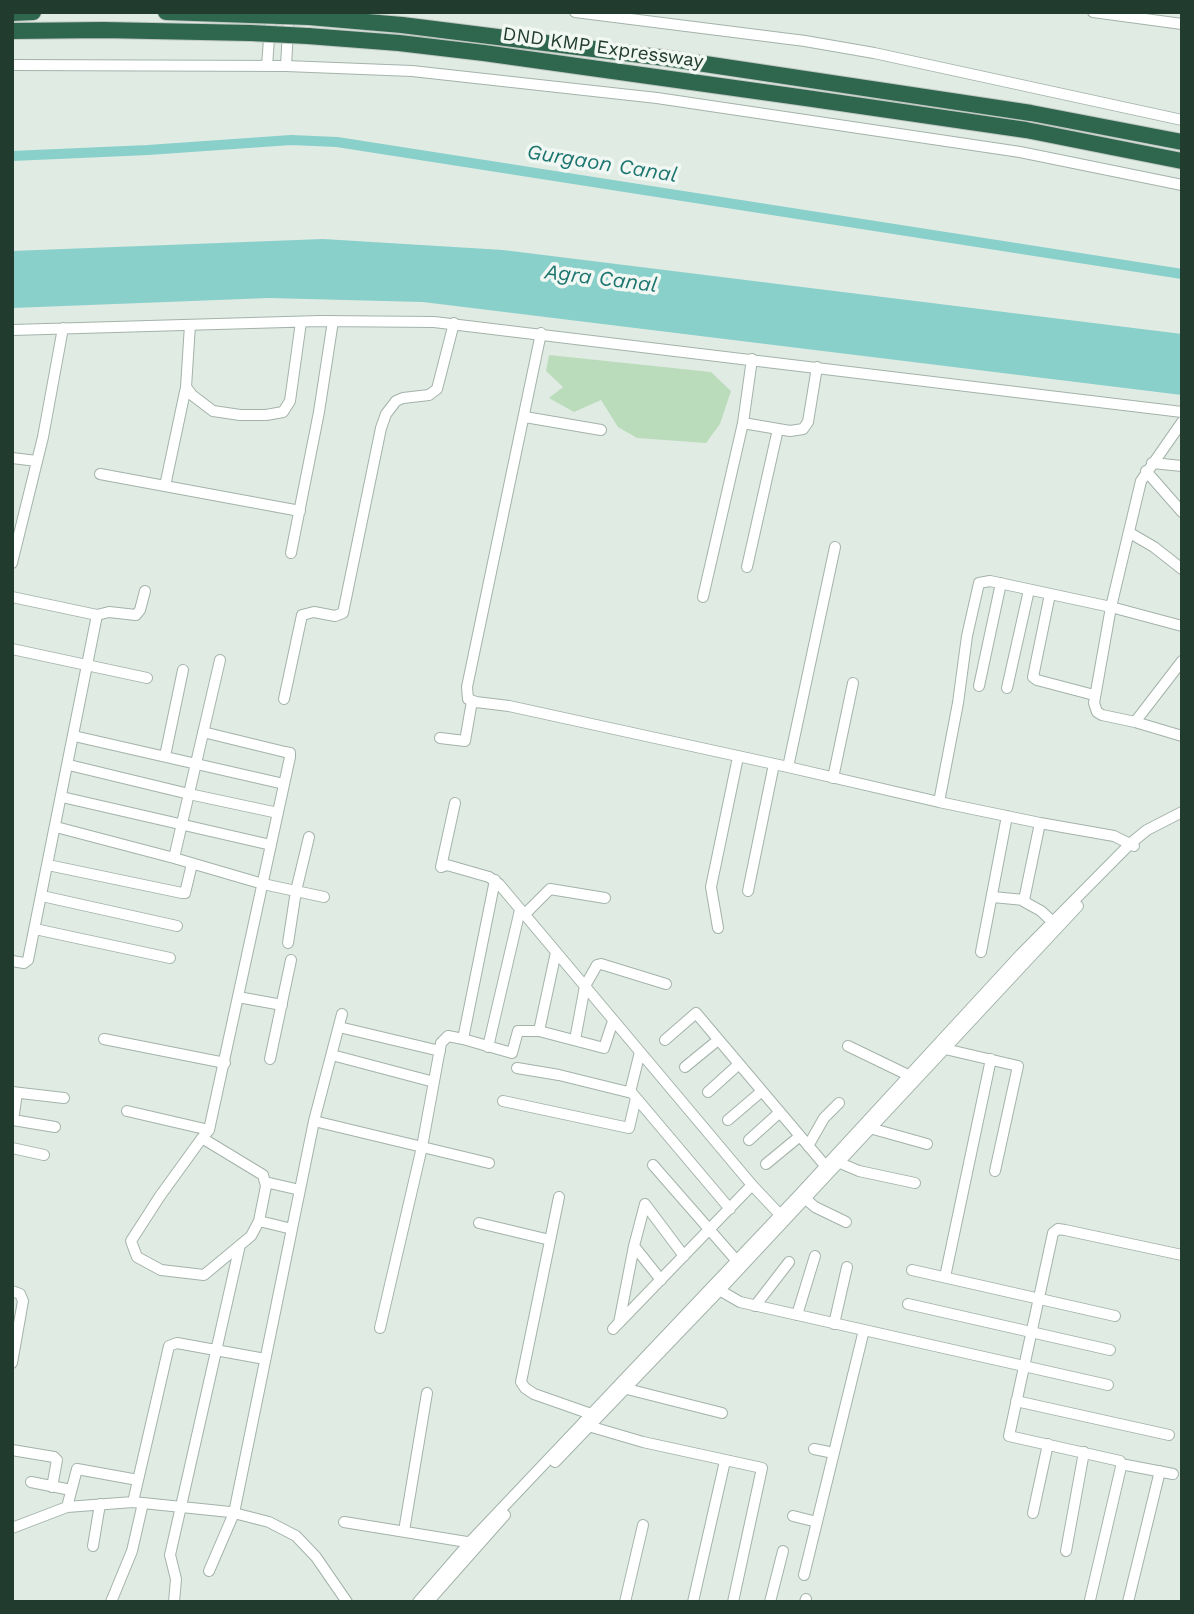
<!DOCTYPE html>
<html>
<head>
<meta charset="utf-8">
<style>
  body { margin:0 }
  #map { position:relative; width:1194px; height:1614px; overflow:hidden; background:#e0ebe4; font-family:"Work Sans",sans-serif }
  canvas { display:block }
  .frame { position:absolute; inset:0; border:14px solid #213b2e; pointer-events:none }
</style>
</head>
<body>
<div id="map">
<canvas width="1194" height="1614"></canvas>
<div class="frame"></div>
</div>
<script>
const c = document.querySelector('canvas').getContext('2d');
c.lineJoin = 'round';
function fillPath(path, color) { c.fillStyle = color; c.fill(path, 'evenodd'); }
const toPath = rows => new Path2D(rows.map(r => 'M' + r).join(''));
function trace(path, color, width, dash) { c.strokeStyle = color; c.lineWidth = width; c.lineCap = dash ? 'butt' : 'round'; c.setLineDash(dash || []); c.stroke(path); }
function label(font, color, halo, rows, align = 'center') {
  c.font = font + ' "Work Sans",sans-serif'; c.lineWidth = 7; c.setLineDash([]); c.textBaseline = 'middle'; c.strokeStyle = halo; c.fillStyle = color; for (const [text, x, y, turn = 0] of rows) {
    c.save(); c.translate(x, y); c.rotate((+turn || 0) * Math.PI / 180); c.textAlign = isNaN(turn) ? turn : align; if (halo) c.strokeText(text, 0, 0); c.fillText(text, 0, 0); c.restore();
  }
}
const green = toPath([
  [549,355,711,372,731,391,720,424,706,443,637,438,618,427,601,400,574,412,549,398,563,387,546,371]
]);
const water = toPath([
  [323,239,503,250,1182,334,1182,395,423,302,269,298,12,308,12,251]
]);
const canal = toPath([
  [12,156,148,150,291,140,337,142,1182,274]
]);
const minor = toPath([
  [575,12,805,41,874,53,1182,120],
  [1093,12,1182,24],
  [12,65,286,66,412,71,657,98,1020,152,1182,185],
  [267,66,271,12],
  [286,66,289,12],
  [190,325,186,387,192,395,213,411,240,415,266,415,283,412,290,401,301,322],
  [12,330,320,321,434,322,1182,412],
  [541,333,467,687,468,699,476,702,509,706,788,767,939,802,1040,823,1114,836,1134,846],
  [525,417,601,430],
  [1182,422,1141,481,1111,607,1094,703,1097,712,1102,715,1135,722,1182,736],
  [743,423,790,431,803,429,808,422,817,367],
  [12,458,37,461],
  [1152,463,1182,466],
  [1146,471,1182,512],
  [100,474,300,511],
  [165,486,186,387],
  [1130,533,1154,547,1182,569],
  [291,553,319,412,333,321],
  [12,563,43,437,63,328],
  [747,567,778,429],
  [1050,594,1033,677,1037,680,1094,695],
  [12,597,97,615,28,960,24,963,12,961],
  [703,597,743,423,752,359],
  [97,615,109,612,136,615,140,610,145,591],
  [12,649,147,678],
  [979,686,1001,583],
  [1007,688,1029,590],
  [284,699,302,615,314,612,335,616,343,613,381,428,386,414,396,401,403,398,429,395,437,389,454,323],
  [1135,722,1182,661],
  [74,736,284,784],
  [440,738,465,741,472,701],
  [165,756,183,670],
  [69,765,189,794,278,813],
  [788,767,835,547],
  [833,778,853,683],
  [62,797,271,845],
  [939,802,958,703,967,636,979,583,990,581,1111,607,1182,626],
  [455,803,441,867,447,865,489,877,499,884,752,1185,784,1219],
  [56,827,174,858,220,660],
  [174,858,263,884,324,897],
  [48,865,182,893,185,893,192,864],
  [495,880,463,1039,512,1053,518,1031,539,1031,556,952],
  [748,891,774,764],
  [42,896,177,926],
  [993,897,1024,900,1040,823],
  [1023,901,1041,911,1057,926],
  [524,915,550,889,605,898],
  [718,928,711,887,738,757],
  [35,929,170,958],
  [288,943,296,891,309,837],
  [981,952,1007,816],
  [238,997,282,1005],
  [339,1027,440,1051],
  [539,1031,604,1048,613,1021],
  [104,1039,225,1063],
  [575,1040,585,986,597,965,601,964,666,984],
  [665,1040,696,1013,828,1169],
  [848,1046,908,1075],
  [488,1047,520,910],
  [945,1049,1018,1066,995,1171],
  [332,1055,434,1082],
  [270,1059,291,960],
  [685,1067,718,1040],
  [517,1068,559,1075,632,1093,730,1209],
  [12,1092,64,1098],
  [630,1092,640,1052],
  [708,1092,739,1064],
  [17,1093,13,1120,55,1127],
  [503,1101,629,1128,636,1098],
  [127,1111,209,1130],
  [728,1120,762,1091],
  [314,1121,489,1163],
  [866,1127,927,1144],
  [202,1138,263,1175,266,1186,259,1221,251,1236,204,1275,161,1270,137,1257,131,1241,160,1196,202,1138,209,1130,290,757,290,753,285,752,203,732],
  [749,1140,780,1112],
  [808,1146,824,1118,839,1103],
  [12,1148,44,1155],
  [840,1163,859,1171,915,1183],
  [766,1164,800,1136],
  [653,1165,736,1260],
  [265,1182,300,1190],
  [801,1195,815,1207,846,1222],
  [559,1197,521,1382,525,1388,534,1394,591,1414],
  [645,1204,684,1256],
  [259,1221,292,1229],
  [479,1223,550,1240],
  [634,1246,661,1280],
  [912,1270,1115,1316],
  [945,1277,991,1059],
  [714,1287,740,1302,1108,1385],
  [12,1291,20,1294,23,1301,12,1363],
  [908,1304,1110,1350],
  [755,1306,789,1262],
  [797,1315,815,1256],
  [619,1323,634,1246,645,1204],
  [834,1324,847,1267],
  [380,1328,422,1147,441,1043,448,1036,463,1039],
  [613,1329,752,1185],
  [627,1389,722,1413],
  [1016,1401,1169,1435],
  [585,1425,643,1442,762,1468,733,1602],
  [814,1449,834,1453],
  [12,1450,54,1457,57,1460,52,1487],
  [555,1462,719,1291,1078,906],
  [1121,1464,1173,1474],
  [31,1482,71,1490],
  [133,1502,169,1346,177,1343,265,1359],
  [67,1507,77,1469,138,1480],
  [1033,1513,1048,1444],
  [793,1516,817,1522],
  [344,1522,473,1543],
  [12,1528,67,1507,133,1502,230,1512,269,1522,296,1536,316,1557,347,1602],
  [404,1531,427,1393],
  [93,1546,100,1504],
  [1066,1551,1084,1452],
  [209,1571,234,1513,314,1121,342,1014],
  [804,1575,864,1330],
  [1090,1600,1121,1467,1120,1461,1009,1436,1053,1233,1058,1229,1065,1230,1182,1255],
  [111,1602,132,1551,143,1503],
  [174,1602,176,1579,170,1555,240,1245],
  [418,1602,470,1542,798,1196,1021,954,1131,843,1147,830,1182,812],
  [428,1602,505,1515],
  [625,1602,643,1525],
  [693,1602,725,1461],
  [770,1602,783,1551],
  [805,1602,806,1599],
  [1128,1602,1160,1471]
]);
const highway = toPath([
  [166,12,252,15],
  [12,13,33,12],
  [309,17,402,25,665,58,1031,113,1182,142],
  [12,31,103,30,251,33],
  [308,36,399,43,484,53,806,98,1026,130,1182,161]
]);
const highwayBridge = toPath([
  [252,15,309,17],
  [251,33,308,36]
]);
const streetNames = [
  ["DND KMP Expressway",603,48,8]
];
const waterNames = [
  ["Gurgaon Canal",602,164,9],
  ["Agra Canal",601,279,7]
];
fillPath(green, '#badcbb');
fillPath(water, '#89cfca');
trace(canal, '#89cfca', 10);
trace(minor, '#a3b3aa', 12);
trace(highway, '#c1c8c4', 18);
trace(minor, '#fff', 10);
trace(highway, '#2e664e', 16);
trace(highwayBridge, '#c1c8c4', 18, []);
trace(highwayBridge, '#2e664e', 16);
label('19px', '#213b2e', '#f1f7f2', streetNames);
label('italic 21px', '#1d7570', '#f1f7f2', waterNames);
</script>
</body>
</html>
